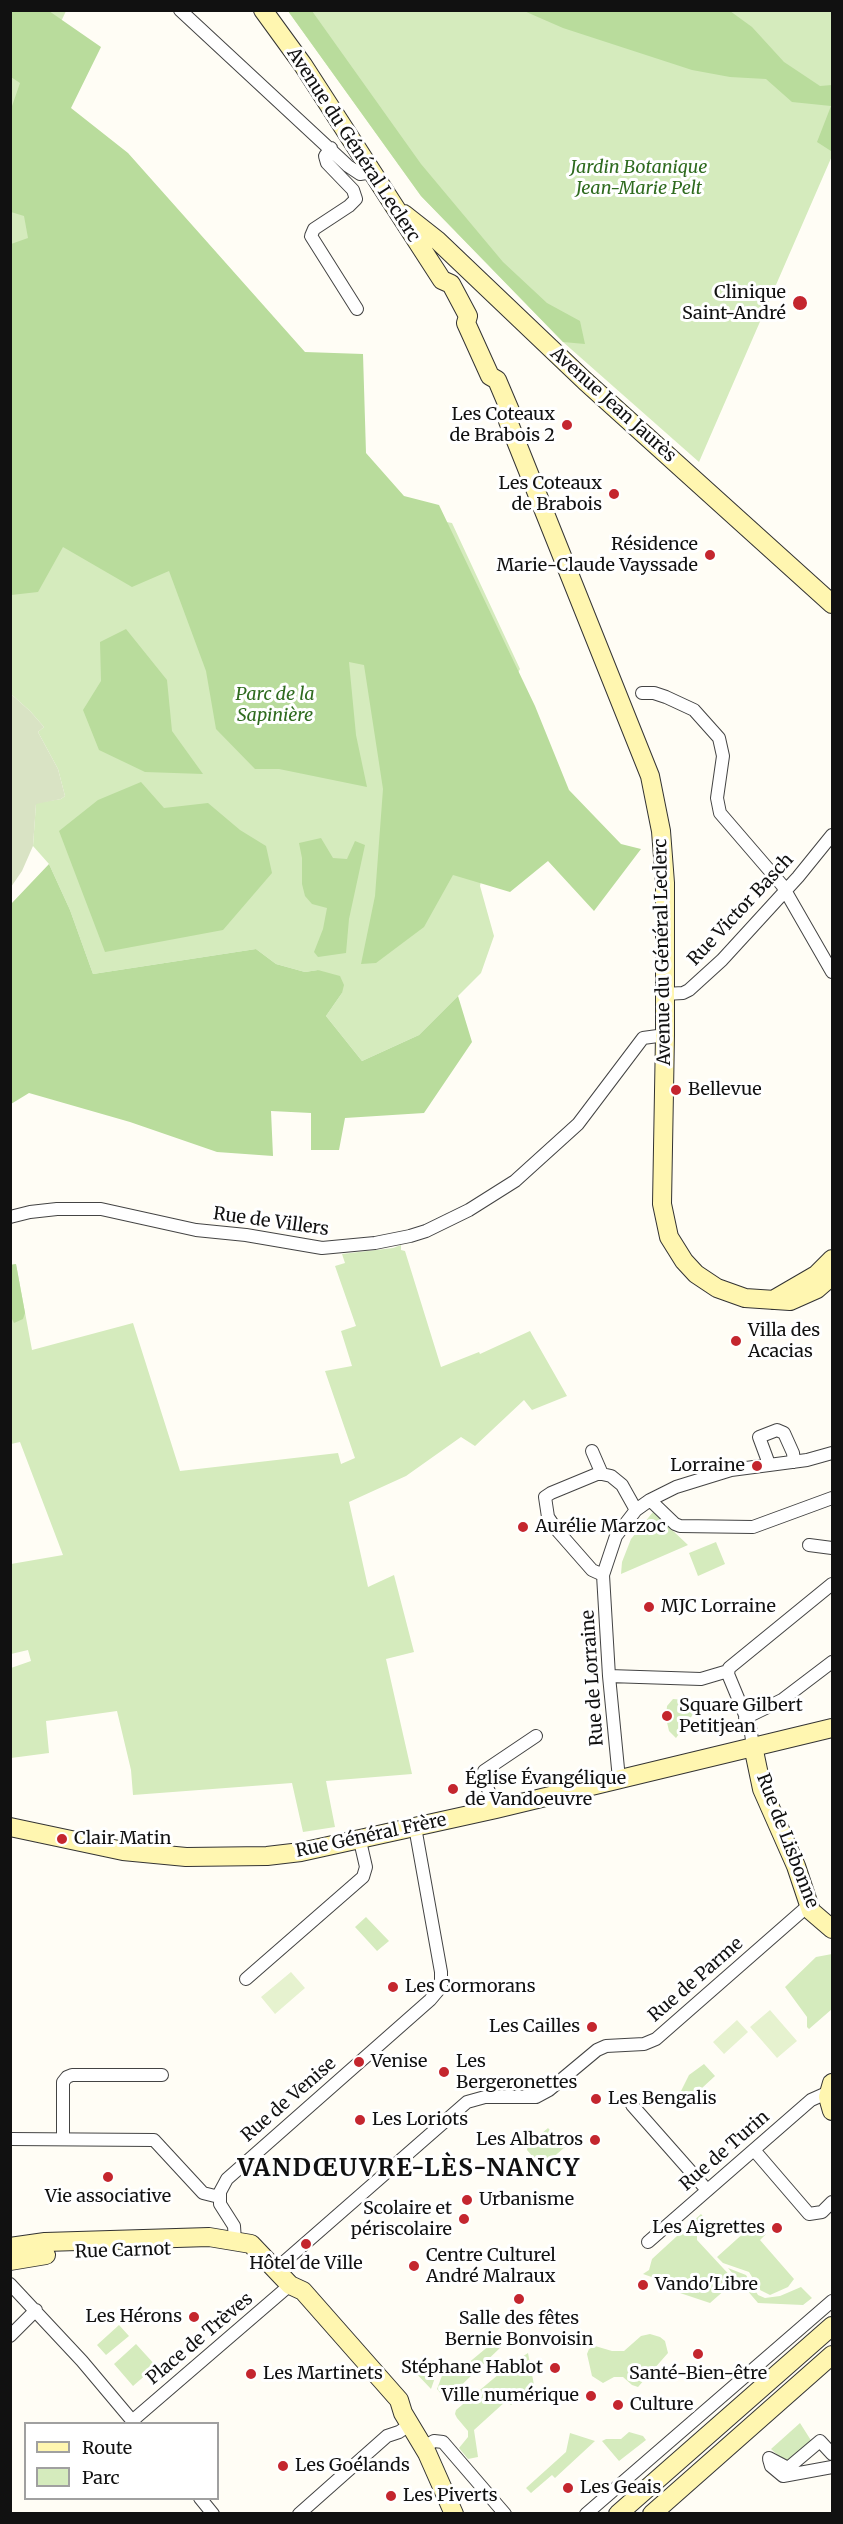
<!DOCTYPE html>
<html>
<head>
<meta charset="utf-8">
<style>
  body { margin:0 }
  #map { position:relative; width:843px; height:2524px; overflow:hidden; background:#fffdf5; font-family:Merriweather,serif }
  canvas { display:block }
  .frame { position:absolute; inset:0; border:12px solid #111; pointer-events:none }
  .legend { position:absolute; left:24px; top:2422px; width:195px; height:78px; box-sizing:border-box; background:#fff; border:2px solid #a0a0a0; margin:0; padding:8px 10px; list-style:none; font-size:18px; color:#111 }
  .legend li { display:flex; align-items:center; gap:12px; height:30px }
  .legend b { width:30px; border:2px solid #a0a0a0 }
</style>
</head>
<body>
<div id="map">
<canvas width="843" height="2524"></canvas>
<div class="frame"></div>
<ul class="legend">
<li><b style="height:8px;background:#fff6b0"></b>Route</li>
<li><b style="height:16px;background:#d5ebbd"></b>Parc</li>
</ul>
</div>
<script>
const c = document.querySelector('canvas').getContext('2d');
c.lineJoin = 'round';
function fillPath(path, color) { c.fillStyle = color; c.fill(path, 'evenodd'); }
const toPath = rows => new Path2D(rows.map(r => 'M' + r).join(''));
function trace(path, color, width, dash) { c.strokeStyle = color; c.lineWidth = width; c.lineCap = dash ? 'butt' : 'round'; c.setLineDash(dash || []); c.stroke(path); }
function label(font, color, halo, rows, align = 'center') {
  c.font = font + ' Merriweather,serif'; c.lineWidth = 6; c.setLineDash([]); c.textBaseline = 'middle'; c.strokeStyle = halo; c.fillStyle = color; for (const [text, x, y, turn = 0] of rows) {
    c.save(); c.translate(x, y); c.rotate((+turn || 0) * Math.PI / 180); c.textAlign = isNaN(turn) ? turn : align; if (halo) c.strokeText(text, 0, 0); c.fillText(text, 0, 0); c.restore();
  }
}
const green = toPath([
  [11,11,66,11,28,92,393,512,452,523,520,669,502,701,487,850,480,886,494,936,481,973,419,1035,362,1061,326,1016,342,993,318,970,305,972,276,964,256,949,93,974,70,910,49,864,33,846,36,803,61,799,65,796,58,769,38,732,44,727,30,711,11,694],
  [288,11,832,11,832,156,699,462,563,342,421,196],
  [401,1245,401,1250,405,1251,441,1367,479,1352,480,1354,530,1331,567,1396,532,1410,524,1400,475,1446,461,1437,406,1476,349,1502,368,1587,394,1575,414,1652,386,1659,412,1774,326,1781,335,1827,303,1832,292,1783,133,1795,131,1770,117,1711,46,1721,49,1753,11,1758,11,1668,31,1661,28,1650,11,1654,11,1564,63,1555,20,1442,11,1444,11,1265,16,1264,32,1350,133,1323,180,1471,338,1453,341,1464,355,1458,325,1371,352,1366,341,1331,356,1326,335,1266,345,1263,342,1254,393,1248],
  [653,1512,688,1545,621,1574,622,1562,631,1539],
  [716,1542,725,1564,698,1576,689,1553],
  [673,1699,686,1700,694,1713,676,1738,669,1731,666,1718,667,1706],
  [366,1917,389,1941,377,1951,355,1927],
  [832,1954,832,2009,809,2029,807,2027,807,2017,785,1987,816,1957],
  [704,2064,715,2076,689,2100,681,2091,689,2075],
  [548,2128,565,2147,542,2167,527,2150,528,2145],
  [701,2214,708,2223,697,2235,697,2240,735,2281,710,2303,668,2289,669,2283,643,2274,649,2270,652,2259],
  [756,2222,766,2234,760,2240,794,2279,788,2287,770,2295,760,2290,749,2272,723,2263,717,2257],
  [728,2268,746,2275,758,2295,765,2298,780,2296,801,2287,812,2298,803,2305,758,2303],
  [119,2325,129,2336,106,2355,97,2345],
  [650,2334,660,2337,665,2341,668,2353,638,2387,632,2385,623,2377,614,2377,603,2383,592,2376,587,2354,589,2349,595,2346,612,2351,624,2351,641,2336],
  [502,2335,502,2346,446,2400,437,2389,443,2373,455,2374],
  [136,2344,156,2366,133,2386,114,2364],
  [528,2353,534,2385,511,2405,506,2401,474,2430,478,2457,468,2459,459,2448,468,2437,468,2431,457,2418,455,2414,456,2410,511,2364],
  [416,2362,438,2369,431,2389,413,2370],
  [800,2423,812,2442,789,2462,783,2460,771,2449],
  [629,2432,643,2436,646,2440,619,2461,602,2441,606,2439,621,2439],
  [570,2433,595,2441,555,2478,552,2475,531,2493,526,2488,566,2452]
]);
const forest = toPath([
  [11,10,49,11,101,47,71,108,128,153,305,352,363,354,366,453,404,496,439,505,535,706,569,790,621,844,641,849,594,911,548,861,510,892,453,875,424,927,376,963,361,964,375,896,383,789,364,665,349,662,356,735,367,787,279,769,255,769,216,729,206,671,169,571,132,587,63,547,38,592,11,595,11,244,28,238,24,216,11,212,11,109,20,83,11,77],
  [288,11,312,11,421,164,503,262,547,303,580,321,585,344,563,342,421,196],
  [524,11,730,11,752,27,784,62,820,86,832,85,832,148,831,151,817,142,831,106,792,102,766,79,730,77,692,70,563,28],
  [126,629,167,680,172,731,203,774,145,772,99,750,83,710,101,681,100,642],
  [141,782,164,808,208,803,240,830,266,846,272,873,223,930,105,952,59,831,98,800],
  [321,838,333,858,347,859,355,841,365,845,349,919,346,953,318,957,314,952,323,929,327,908,312,904,305,896,302,884,302,858,299,843],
  [49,864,70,910,93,974,256,949,276,964,305,972,318,970,340,976,344,985,342,993,326,1016,362,1061,419,1035,458,996,472,1042,424,1113,345,1118,339,1150,311,1150,311,1113,271,1111,273,1156,217,1152,130,1122,29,1093,11,1104,11,904],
  [16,1264,25,1313,23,1319,14,1323,11,1317,10,1265]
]);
const cemetery = toPath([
  [11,694,30,711,44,727,38,732,58,769,65,796,61,799,36,804,33,846,22,871,11,887]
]);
const pitch = toPath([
  [291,1972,305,1988,275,2014,261,1997],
  [770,2010,797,2041,777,2058,750,2027],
  [737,2020,748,2032,724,2054,713,2042]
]);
const street = toPath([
  [180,10,348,166,360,174,372,172],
  [331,148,325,156,327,163,353,190,356,199,349,206,314,229,311,236,357,309],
  [642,693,654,693,666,697,694,710,719,738,723,756,717,798,720,813,782,885,832,972],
  [665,994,683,993,689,990,722,960,798,877,832,835],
  [10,1217,30,1212,57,1209,101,1209,196,1230,246,1235,322,1248,375,1243,410,1236,426,1231,469,1210,515,1181,578,1124,643,1038,665,1035],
  [592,1451,602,1474],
  [769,1464,759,1437,777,1430,784,1433,793,1453,794,1462],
  [650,1500,675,1524,680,1526,753,1527,832,1498],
  [809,1545,832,1548],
  [603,1575,592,1570,556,1529,548,1517,545,1497,551,1493,597,1474,602,1474,611,1476,622,1485,636,1510],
  [609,1676,701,1679,728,1671],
  [745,1718,782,1700,832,1662],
  [753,1746,750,1727,728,1674,729,1668,832,1584],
  [619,1779,609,1676,603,1575,616,1536,636,1510,650,1500,676,1487,731,1470,807,1460,832,1453],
  [496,1809,483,1777,484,1771,536,1736],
  [246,1979,363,1877,366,1867,360,1841],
  [632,2105,707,2190],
  [10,2139,154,2140,203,2193,219,2197],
  [63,2139,63,2082,67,2077,72,2075,162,2075],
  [754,2150,809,2214,822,2212,832,2202],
  [235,2241,234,2226,220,2204,220,2192,227,2179,430,2000,441,1987,441,1972,415,1827],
  [648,2242,811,2100,829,2092],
  [276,2269,467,2102,485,2097,536,2097,549,2090,597,2050,606,2046,644,2044,656,2039,809,1905],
  [10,2284,82,2361,135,2424],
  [10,2336,36,2310],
  [132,2421,290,2285],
  [424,2447,434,2441,443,2442,505,2514],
  [769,2458,788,2468,820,2441,832,2454],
  [769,2459,771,2466,783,2476,832,2467],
  [200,2498,213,2514],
  [299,2514,387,2436,399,2432,411,2424],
  [586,2514,832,2301]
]);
const secondary = toPath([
  [263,10,303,65,442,280,451,284,468,316,466,323,490,376,497,380,511,413,508,421,650,776,661,831,665,883,665,1035,662,1204,669,1237,684,1261,696,1274,717,1288,745,1298,790,1301,817,1289,832,1276],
  [404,214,437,240,585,381,832,604],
  [773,1300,816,1275,832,1259],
  [753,1746,762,1789,796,1866,811,1911,832,1929],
  [10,1827,123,1851,186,1857,267,1856,301,1852,496,1809,832,1728],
  [832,2083,828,2097,832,2111],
  [10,2247,45,2242,209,2237,251,2244,290,2285,303,2291,399,2400,403,2413,427,2453,454,2514],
  [10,2261,46,2255],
  [618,2514,832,2326],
  [652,2514,832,2355]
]);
const markers = [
  [800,303,8,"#c4262e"],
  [567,425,6,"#c4262e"],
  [614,494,6,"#c4262e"],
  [710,555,6,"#c4262e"],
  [676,1090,6,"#c4262e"],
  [736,1341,6,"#c4262e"],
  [757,1466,6,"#c4262e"],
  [523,1527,6,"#c4262e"],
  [649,1607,6,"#c4262e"],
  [667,1716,6,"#c4262e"],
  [453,1789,6,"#c4262e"],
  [62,1839,6,"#c4262e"],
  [393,1987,6,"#c4262e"],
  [592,2027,6,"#c4262e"],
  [359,2062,6,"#c4262e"],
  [444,2072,6,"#c4262e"],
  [596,2099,6,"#c4262e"],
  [360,2120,6,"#c4262e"],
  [595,2140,6,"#c4262e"],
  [108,2177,6,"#c4262e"],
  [467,2200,6,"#c4262e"],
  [464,2219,6,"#c4262e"],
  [777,2228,6,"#c4262e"],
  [306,2244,6,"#c4262e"],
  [414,2266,6,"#c4262e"],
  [643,2285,6,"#c4262e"],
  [519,2299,6,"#c4262e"],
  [194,2317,6,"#c4262e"],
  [698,2354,6,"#c4262e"],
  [555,2368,6,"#c4262e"],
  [251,2374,6,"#c4262e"],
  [591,2396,6,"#c4262e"],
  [618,2405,6,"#c4262e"],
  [283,2466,6,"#c4262e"],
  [568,2488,6,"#c4262e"],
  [391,2496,6,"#c4262e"]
];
const streetNames = [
  ["Avenue du Général Leclerc",353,145,57],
  ["Avenue Jean Jaurès",613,405,42],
  ["Rue Victor Basch",741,910,-47],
  ["Avenue du Général Leclerc",663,952,-91],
  ["Rue de Villers",271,1222,8],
  ["Rue de Lorraine",593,1678,-94],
  ["Rue Général Frère",371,1836,-12],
  ["Rue de Lisbonne",787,1841,69],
  ["Rue de Parme",696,1980,-41],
  ["Rue de Venise",289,2100,-41],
  ["Rue de Turin",725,2151,-41],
  ["Rue Carnot",123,2251,-2],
  ["Place de Trèves",200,2339,-40]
];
const parkNames = [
  ["Jardin Botanique",639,168],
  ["Jean-Marie Pelt",639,189],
  ["Parc de la",275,695],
  ["Sapinière",275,716]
];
const poiNames = [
  ["Clinique",786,293,"right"],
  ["Saint-André",786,314,"right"],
  ["Les Coteaux",555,415,"right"],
  ["de Brabois 2",555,436,"right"],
  ["Les Coteaux",602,484,"right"],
  ["de Brabois",602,505,"right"],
  ["Résidence",698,545,"right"],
  ["Marie-Claude Vayssade",698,566,"right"],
  ["Bellevue",688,1090],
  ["Villa des",748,1331],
  ["Acacias",748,1352],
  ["Lorraine",745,1466,"right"],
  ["Aurélie Marzoc",535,1527],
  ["MJC Lorraine",661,1607],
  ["Square Gilbert",679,1706],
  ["Petitjean",679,1727],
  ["Église Évangélique",465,1779],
  ["de Vandoeuvre",465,1800],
  ["Clair Matin",74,1839],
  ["Les Cormorans",405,1987],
  ["Les Cailles",580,2027,"right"],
  ["Venise",371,2062],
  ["Les",456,2062],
  ["Bergeronettes",456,2083],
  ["Les Bengalis",608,2099],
  ["Les Loriots",372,2120],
  ["Les Albatros",583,2140,"right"],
  ["Vie associative",108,2197,"center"],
  ["Urbanisme",479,2200],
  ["Scolaire et",452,2209,"right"],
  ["périscolaire",452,2230,"right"],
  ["Les Aigrettes",765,2228,"right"],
  ["Centre Culturel",426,2256],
  ["André Malraux",426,2277],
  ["Hôtel de Ville",306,2264,"center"],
  ["Vando'Libre",655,2285],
  ["Les Hérons",182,2317,"right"],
  ["Salle des fêtes",519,2319,"center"],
  ["Bernie Bonvoisin",519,2340,"center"],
  ["Stéphane Hablot",543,2368,"right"],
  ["Les Martinets",263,2374],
  ["Santé-Bien-être",698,2374,"center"],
  ["Ville numérique",579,2396,"right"],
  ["Culture",630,2405],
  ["Les Goélands",295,2466],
  ["Les Geais",580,2488],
  ["Les Piverts",403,2496]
];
const districtNames = [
  ["VANDŒUVRE-LÈS-NANCY",409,2169]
];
fillPath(green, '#d5ebbd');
fillPath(forest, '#b9dc9c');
fillPath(cemetery, '#d9e3c4');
fillPath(pitch, '#e6f2cf');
trace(street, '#444', 14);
trace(secondary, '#333', 20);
trace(street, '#fff', 12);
trace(secondary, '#fff6b0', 18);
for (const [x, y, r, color] of markers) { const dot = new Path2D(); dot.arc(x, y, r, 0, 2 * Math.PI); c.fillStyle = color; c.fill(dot); trace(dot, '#fff', 2); }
label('18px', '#111', '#fff', streetNames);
label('italic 18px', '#2f6b1f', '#fff', parkNames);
label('18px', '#111', '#fff', poiNames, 'left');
c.letterSpacing = '1.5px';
label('bold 24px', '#111', '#fff', districtNames);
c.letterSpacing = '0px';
</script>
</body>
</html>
